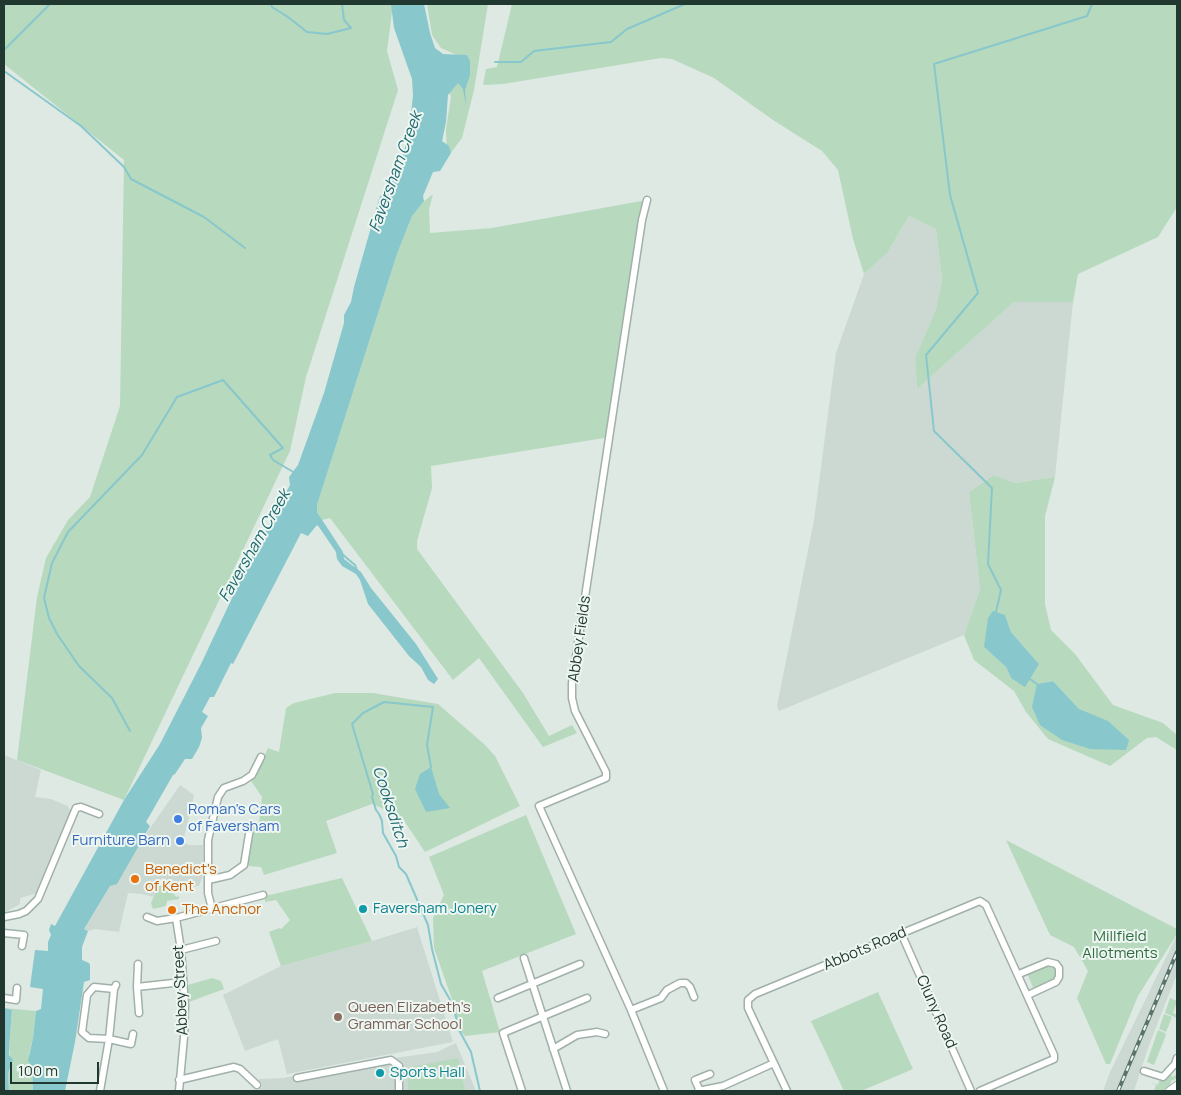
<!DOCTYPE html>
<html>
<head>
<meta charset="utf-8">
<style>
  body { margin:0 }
  #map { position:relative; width:1181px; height:1095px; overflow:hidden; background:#dee9e3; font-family:Manrope,sans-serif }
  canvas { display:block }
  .frame { position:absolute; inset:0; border:5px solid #20382f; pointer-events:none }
  .scale { position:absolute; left:10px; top:1062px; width:89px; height:22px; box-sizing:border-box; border:2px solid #20382f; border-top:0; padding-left:6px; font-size:15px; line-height:18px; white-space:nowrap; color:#20382f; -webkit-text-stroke:4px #eef6f1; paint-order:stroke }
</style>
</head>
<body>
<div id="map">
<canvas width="1181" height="1095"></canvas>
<div class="frame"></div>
<div class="scale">100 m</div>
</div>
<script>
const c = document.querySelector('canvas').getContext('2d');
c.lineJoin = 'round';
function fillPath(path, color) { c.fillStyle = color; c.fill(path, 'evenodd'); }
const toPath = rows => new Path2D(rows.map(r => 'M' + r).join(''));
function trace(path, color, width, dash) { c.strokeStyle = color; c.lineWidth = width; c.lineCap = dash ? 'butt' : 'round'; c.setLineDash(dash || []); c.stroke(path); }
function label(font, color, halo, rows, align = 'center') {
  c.font = font + ' Manrope,sans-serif'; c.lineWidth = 4; c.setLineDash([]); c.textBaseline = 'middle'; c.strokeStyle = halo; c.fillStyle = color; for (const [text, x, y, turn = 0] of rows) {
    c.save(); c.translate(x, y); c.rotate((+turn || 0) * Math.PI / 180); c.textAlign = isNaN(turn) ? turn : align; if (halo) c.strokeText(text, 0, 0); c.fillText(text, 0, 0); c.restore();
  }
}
const built = toPath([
  [909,216,936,229,942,280,936,309,915,358,917,389,1014,302,1073,302,1055,477,1015,483,994,475,969,492,980,589,964,635,779,711,777,706,814,520,836,353,864,274,888,252],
  [4,755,41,770,35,797,51,799,68,806,71,812,38,893,20,898,20,904,4,913],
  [180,785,194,795,183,842,189,845,203,845,203,875,199,886,187,887,162,878,153,897,142,894,128,893,119,932,95,929,89,931,84,929,110,886],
  [417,927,453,1042,287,1074,278,1039,245,1051,223,995,281,966,372,941],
  [1177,935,1177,974,1148,1048,1134,1091,1103,1091,1110,1072],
  [456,1043,476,1091,260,1091,259,1088,262,1088,262,1083,258,1081,259,1079,283,1078,366,1062,437,1052]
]);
const green = toPath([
  [4,4,393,4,387,51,398,90,306,377,290,451,124,800,17,760,37,597,46,558,68,520,90,497,120,406,124,160,4,64],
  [427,4,488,4,474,90,462,138,447,158,446,129,451,97,442,70,463,58,441,48,432,35],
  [512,4,1177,4,1177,207,1158,237,1078,274,1073,302,1014,302,917,389,915,358,936,309,942,280,936,229,909,216,888,252,864,274,853,239,838,170,822,151,773,120,714,78,672,59,661,58,503,84,483,85,486,69,497,67],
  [433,194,429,210,430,233,492,228,647,200,610,437,431,466,432,488,417,541,417,549,523,693,549,736,572,725,577,733,543,747,479,658,453,680,330,518,322,520,317,512,317,505,397,254,412,216,422,203],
  [994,475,1015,483,1055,477,1045,516,1045,604,1051,630,1075,654,1113,705,1163,723,1177,735,1177,750,1156,737,1147,738,1110,766,1087,756,1048,739,1026,712,1014,691,974,660,964,635,980,589,969,492],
  [1005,615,1011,632,1039,664,1011,678,1006,667,984,647],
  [1053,681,1079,709,1037,684],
  [335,693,373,693,438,704,484,744,495,756,520,806,425,852,401,816,372,804,326,821,337,853,264,875,261,867,249,866,247,863,252,829,259,824,262,797,251,781,254,778,268,748,279,752,286,708,294,703],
  [526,815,576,934,482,971,500,1032,465,1036,459,1030,453,1002,434,948,433,918,444,895,429,857],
  [1006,840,1177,929,1177,934,1138,996,1110,1064,1106,1064,1077,998,1088,971,1074,947,1050,935],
  [342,878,372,941,281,966,269,932,279,928,281,929,290,920,276,900,265,902,265,896],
  [159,884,175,895,176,897,179,896,179,899,167,901,166,906,153,909,151,903],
  [1049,965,1057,970,1055,980,1034,990,1027,973],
  [212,978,221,981,224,989,189,1002,188,985],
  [878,992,913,1069,861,1091,844,1091,811,1021],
  [1170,998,1177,1001,1173,1013,1177,1015,1177,1018,1165,1013],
  [4,1008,36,1011,33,1038,29,1054,32,1066,33,1091,9,1090,8,1074,12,1067,9,1048,12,1010],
  [1164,1014,1172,1017,1166,1032,1159,1029],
  [1158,1030,1165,1033,1166,1035,1154,1065,1147,1062],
  [458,1058,465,1090,409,1091,406,1068],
  [1170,1074,1173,1077,1177,1074,1177,1078,1171,1081,1170,1086,1163,1091,1154,1091,1156,1085,1149,1082,1158,1085,1159,1081,1166,1080]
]);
const water = toPath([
  [391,4,424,4,430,33,435,48,443,54,467,55,470,61,470,75,465,90,466,106,463,89,458,83,448,95,446,122,442,141,449,146,451,153,440,171,433,172,423,196,424,201,412,216,397,254,317,505,317,512,343,552,344,559,361,572,371,588,416,644,438,679,434,684,428,680,421,667,409,656,368,604,360,580,356,574,342,566,337,559,336,552,319,527,317,525,308,536,301,533,233,664,231,663,214,697,210,697,202,712,208,716,201,728,202,738,199,747,192,759,185,759,175,774,173,775,146,822,150,826,117,884,110,886,84,929,88,931,82,947,82,960,89,963,90,965,90,980,84,982,75,1042,65,1091,33,1091,32,1066,28,1061,33,1038,36,1011,41,1009,43,989,30,987,35,950,48,951,48,942,51,935,49,930,51,924,55,926,124,800,160,744,201,664,248,564,290,485,289,477,298,465,324,393,344,323,344,315,351,302,354,287,379,199,405,148,410,123,413,95,412,79,394,28],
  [993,611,1005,615,1011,632,1039,664,1025,687,1011,678,1006,667,984,647,988,618],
  [1053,681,1079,709,1108,721,1129,740,1126,750,1090,749,1062,740,1040,725,1032,707,1037,684],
  [431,767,439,794,450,808,426,812,415,789,420,774],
  [4,1008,12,1010,9,1048,9,1055,13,1060,8,1074,9,1091,4,1091]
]);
const stream = toPath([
  [271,4,272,7,288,17,307,32,327,34,351,28],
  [342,4,344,20,351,28],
  [4,50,50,4],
  [495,62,521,62,534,51,611,42,627,29,685,4],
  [4,71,81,126,124,167,131,179,204,217,245,248],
  [342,554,355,565,357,570],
  [996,612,1001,590,988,564,992,488,934,431,926,355,978,293,950,195,934,64,1087,16,1092,4],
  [1030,679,1037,684],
  [130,731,112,698,79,666,57,634,49,618,44,598,52,563,68,532,142,455,177,397,223,380,283,448,270,455,273,460,295,473],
  [431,767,427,745,433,707,384,702,363,713,352,724,373,794,372,797,376,810,379,814,382,821,383,833,396,856,399,867,406,874,428,925,432,949,441,984,453,1005,459,1030,471,1052,480,1091]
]);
const minor = toPath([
  [647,200,642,220,572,683,572,698,575,711,606,772,606,778,539,806,631,1010,664,1091],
  [208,880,230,875,244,865,250,828],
  [212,909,208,893,208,840,218,797,224,788,243,781,252,775,261,757],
  [4,917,19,914,26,911,38,899,76,808,81,807,99,814],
  [147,917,157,921,176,918,263,895],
  [176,918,181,950,185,1006,184,1037,179,1091],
  [4,933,24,935,22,946],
  [901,933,971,1091],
  [181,950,216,941],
  [524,958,567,1091],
  [138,964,137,987,139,1013],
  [1019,974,1048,962,1056,964,1059,968,1059,977,1056,982,1028,995],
  [137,987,182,982],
  [114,989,94,987,87,995,82,1032,89,1038,109,1039,131,1044,133,1034],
  [4,998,16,1000,17,988],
  [498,998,580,964],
  [631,1010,661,998,667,990,680,983,686,983,690,987,694,997],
  [553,1049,577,1035,597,1032,605,1034],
  [1144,1071,1163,1077,1175,1064,1177,1058],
  [297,1078,391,1060,399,1066,399,1091],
  [179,1080,234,1067,240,1069,257,1085],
  [100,1091,109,1039,114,989,116,985],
  [522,1091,503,1033,587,998],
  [698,1091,723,1086,774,1063],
  [700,1091,695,1080,710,1074],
  [787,1091,748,1008,748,1000,755,994,980,901,986,905,1054,1055,1054,1059,980,1091]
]);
const tertiary = toPath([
  [1170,1091,1177,1086]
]);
const rail = toPath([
  [1118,1091,1177,952]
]);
const markers = [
  [178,819,5,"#3f7fe0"],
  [180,841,5,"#3f7fe0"],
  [135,879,5,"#e8710a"],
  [363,909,5,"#0f9aa8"],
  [172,910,5,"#e8710a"],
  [338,1017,5,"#8d6e63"],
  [380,1073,5,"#0f9aa8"]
];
const streetNames = [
  ["Abbey Fields",580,639,-82],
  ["Abbots Road",865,949,-23],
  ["Abbey Street",181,990,-93],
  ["Cluny Road",936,1012,66]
];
const shopNames = [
  ["Roman's Cars",188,810],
  ["of Faversham",188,827],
  ["Furniture Barn",170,841,"right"]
];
const foodNames = [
  ["Benedict's",145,870],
  ["of Kent",145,887],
  ["The Anchor",182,910]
];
const cultureNames = [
  ["Faversham Jonery",373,909],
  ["Sports Hall",390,1073]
];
const parkNames = [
  ["Millfield",1120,937],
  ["Allotments",1120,954]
];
const educationNames = [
  ["Queen Elizabeth's",348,1008],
  ["Grammar School",348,1025]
];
const waterNames = [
  ["Faversham Creek",396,172,-70],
  ["Faversham Creek",255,546,-60],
  ["Cooksditch",390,807,72]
];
fillPath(built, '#ccd9d2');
fillPath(green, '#b7d9be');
fillPath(water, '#88c7cc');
trace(stream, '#88c7cc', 2);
trace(minor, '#a1b0a9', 9);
trace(tertiary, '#a1b0a9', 10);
trace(minor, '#fff', 6);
trace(tertiary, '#fff', 8);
trace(rail, '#5a746b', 4);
trace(rail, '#eef6f1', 2, [5.5]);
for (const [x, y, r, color] of markers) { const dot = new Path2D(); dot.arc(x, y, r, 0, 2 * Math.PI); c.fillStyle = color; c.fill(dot); trace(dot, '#eef6f1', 2); }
label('15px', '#20382f', '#eef6f1', streetNames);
label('15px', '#366cbe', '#eef6f1', shopNames, 'left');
label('15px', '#c56008', '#eef6f1', foodNames, 'left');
label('15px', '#0d838f', '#eef6f1', cultureNames, 'left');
label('15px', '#2d6c40', '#eef6f1', parkNames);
label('15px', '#785e54', '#eef6f1', educationNames, 'left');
label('italic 16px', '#1e6970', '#eef6f1', waterNames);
</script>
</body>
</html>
